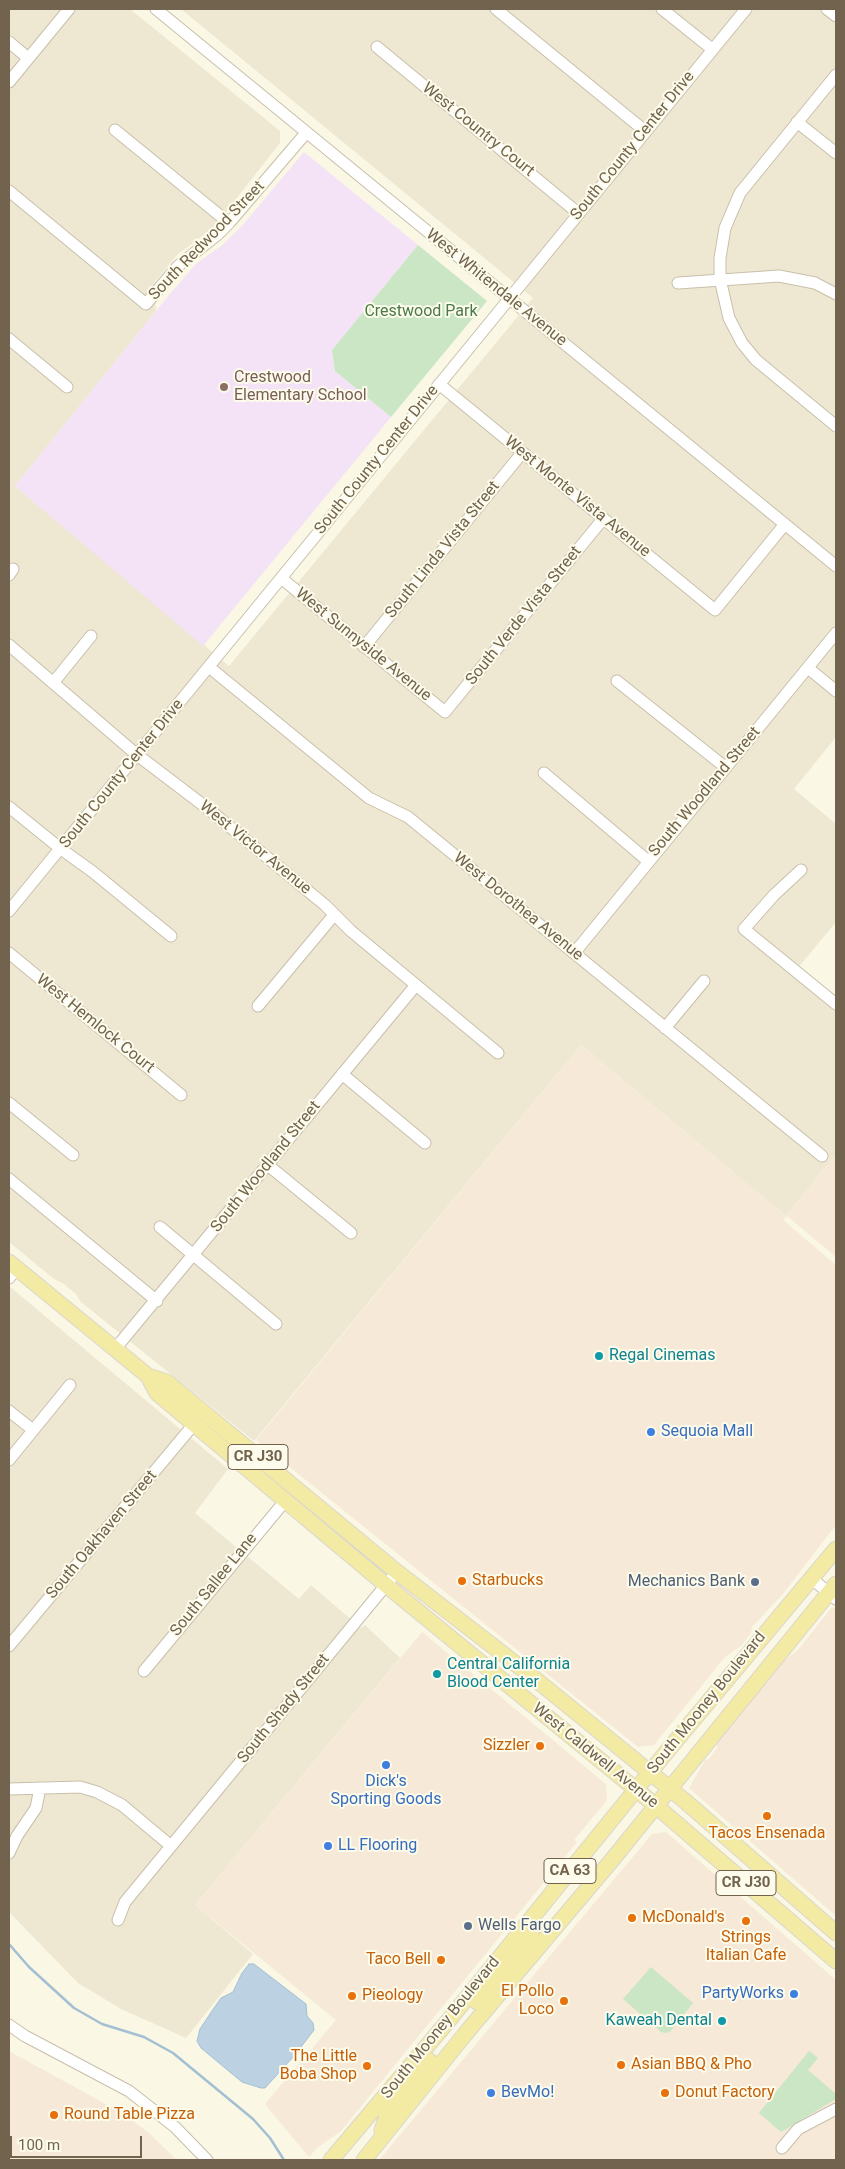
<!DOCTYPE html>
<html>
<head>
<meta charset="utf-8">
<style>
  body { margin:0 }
  #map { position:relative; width:845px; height:2169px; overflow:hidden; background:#faf7e5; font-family:Roboto,sans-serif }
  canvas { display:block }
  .frame { position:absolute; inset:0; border:10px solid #71634d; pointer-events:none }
  .scale { position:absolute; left:10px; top:2136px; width:132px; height:22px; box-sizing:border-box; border:2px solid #71634d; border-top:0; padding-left:6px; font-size:15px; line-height:18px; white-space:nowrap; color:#71634d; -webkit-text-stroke:4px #fdfbeb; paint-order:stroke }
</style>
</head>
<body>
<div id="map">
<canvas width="845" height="2169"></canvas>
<div class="frame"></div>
<div class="scale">100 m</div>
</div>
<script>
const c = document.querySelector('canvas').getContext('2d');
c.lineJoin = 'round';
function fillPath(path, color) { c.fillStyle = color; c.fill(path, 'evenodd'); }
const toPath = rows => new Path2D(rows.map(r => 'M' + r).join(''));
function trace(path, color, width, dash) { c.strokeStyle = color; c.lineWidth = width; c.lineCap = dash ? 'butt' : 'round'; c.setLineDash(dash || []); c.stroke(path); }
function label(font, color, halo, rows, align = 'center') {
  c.font = font + ' Roboto,sans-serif'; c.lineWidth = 4; c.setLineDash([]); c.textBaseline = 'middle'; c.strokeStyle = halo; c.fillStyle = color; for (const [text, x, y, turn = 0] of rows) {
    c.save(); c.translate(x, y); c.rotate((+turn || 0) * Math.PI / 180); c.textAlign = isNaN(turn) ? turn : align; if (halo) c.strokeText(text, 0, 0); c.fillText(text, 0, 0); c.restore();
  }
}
const residential = toPath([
  [9,9,130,9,280,131,280,143,214,227,177,255,154,283,156,311,15,486,229,666,533,298,181,9,836,9,836,737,794,789,836,824,836,922,792,975,836,1011,836,1154,786,1216,581,1045,254,1441,81,1302,76,1294,64,1284,54,1279,9,1242],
  [9,1286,228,1469,195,1513,299,1599,311,1585,361,1628,365,1625,400,1658,195,1905,253,1954,186,2038,121,2009,78,1983,9,1912]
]);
const commercial = toPath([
  [581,1045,786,1216,836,1154,836,1257,787,1216,783,1220,836,1265,836,1525,782,1595,752,1627,751,1633,742,1645,724,1658,654,1745,638,1747,256,1440],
  [832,1607,836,1610,836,1916,689,1788,705,1760,709,1759,717,1748,717,1744,782,1662,798,1650],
  [422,1632,606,1784,607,1800,574,1840,577,1842,341,2131,317,2148,309,2157,265,2104,336,2020,195,1905],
  [666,1832,836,1980,836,2160,379,2160,652,1834],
  [9,2051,122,2113,149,2133,177,2160,9,2160]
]);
const education = toPath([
  [304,152,418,245,332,350,335,371,391,417,203,646,15,486,169,295,196,264,221,246,242,226]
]);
const green = toPath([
  [418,245,487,301,391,417,335,371,332,350],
  [651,1967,693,2003,670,2032,665,2033,661,2032,623,1999],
  [809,2051,818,2058,808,2070,836,2094,836,2099,781,2132,759,2113]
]);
const water = toPath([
  [249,1964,254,1964,306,2004,307,2016,313,2023,314,2030,294,2056,265,2088,261,2088,242,2082,201,2048,197,2041,200,2029,212,2011,221,1998,233,1992,242,1973,249,1964]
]);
const stream = toPath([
  [9,1944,29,1967,74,2008,102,2024,144,2037,173,2053,253,2119,270,2138,284,2160]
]);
const minor = toPath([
  [156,9,836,566],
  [496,9,645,131],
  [662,9,712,49],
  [827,9,836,16],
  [9,42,28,58],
  [377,47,578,213],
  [836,75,740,193,725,228,720,258,720,279,729,318,742,343,756,360,836,426],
  [9,82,69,9],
  [797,122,836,153],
  [115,130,229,223],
  [9,191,146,304,178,266,217,235,229,223,306,133],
  [678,283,779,276,815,283,836,294],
  [9,339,67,387],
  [439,384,715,610,785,524],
  [9,575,13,569],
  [281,578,445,712,603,519],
  [9,645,136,754,207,808,325,905,351,931,498,1053],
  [364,647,522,453],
  [209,667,369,798,408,817,822,1156],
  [808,668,836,691],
  [617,681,725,767],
  [53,683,91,636],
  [544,773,648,861],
  [9,807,61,849,93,872,171,936],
  [801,870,774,895,744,929,836,1004],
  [9,911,746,9],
  [575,952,836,633],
  [9,953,181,1095],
  [258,1006,334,915],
  [665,1028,704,981],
  [342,1074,425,1143],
  [9,1103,73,1155],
  [269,1166,351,1233],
  [9,1179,157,1301],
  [160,1227,276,1324],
  [9,1278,17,1268],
  [115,1349,416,985],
  [9,1411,33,1430],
  [9,1460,70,1385],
  [811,1578,836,1599],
  [9,1646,194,1424],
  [144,1671,285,1501],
  [9,1789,80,1787,97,1792,122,1805,171,1846],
  [9,1853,17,1836,36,1808,40,1788],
  [118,1920,125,1902,391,1579],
  [9,2025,25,2036,129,2091,175,2127,207,2160],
  [782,2148,798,2129,836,2109]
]);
const major = toPath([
  [9,1262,148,1376,157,1393,386,1585,655,1805,836,1961],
  [148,1376,167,1382,397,1572,534,1678,685,1801,836,1933],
  [477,2002,527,1941,532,1931,533,1919],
  [382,2131,388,2112,430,2061],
  [331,2160,449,2020,664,1755,836,1549],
  [364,2160,466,2033,612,1860,836,1584]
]);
const markers = [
  [224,387,5,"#8d6e63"],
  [599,1356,5,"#0f9aa8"],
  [651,1432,5,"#3f7fe0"],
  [462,1581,5,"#e8710a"],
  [755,1582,5,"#5c6f8a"],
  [437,1674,5,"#0f9aa8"],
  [540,1746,5,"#e8710a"],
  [386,1765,5,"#3f7fe0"],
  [767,1816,5,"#e8710a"],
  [328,1846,5,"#3f7fe0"],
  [632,1918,5,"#e8710a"],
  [746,1921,5,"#e8710a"],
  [468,1926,5,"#5c6f8a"],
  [441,1960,5,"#e8710a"],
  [794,1994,5,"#3f7fe0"],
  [352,1996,5,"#e8710a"],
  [564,2001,5,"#e8710a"],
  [722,2021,5,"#0f9aa8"],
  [621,2065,5,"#e8710a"],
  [367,2066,5,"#e8710a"],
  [491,2093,5,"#3f7fe0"],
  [665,2093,5,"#e8710a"],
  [54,2115,5,"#e8710a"]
];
const shields = [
  [258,1457,60],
  [570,1871,52],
  [746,1883,60]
];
const shieldNames = [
  ["CR J30",258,1457],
  ["CA 63",570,1871],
  ["CR J30",746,1883]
];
const streetNames = [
  ["West Country Court",478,130,39],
  ["South County Center Drive",633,146,-51],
  ["South Redwood Street",207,241,-46],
  ["West Whitendale Avenue",496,288,39],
  ["South County Center Drive",377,460,-51],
  ["West Monte Vista Avenue",577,497,39],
  ["South Linda Vista Street",443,550,-51],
  ["South Verde Vista Street",524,616,-51],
  ["West Sunnyside Avenue",363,645,39],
  ["South County Center Drive",122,774,-51],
  ["South Woodland Street",705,792,-50],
  ["West Victor Avenue",255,848,39],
  ["West Dorothea Avenue",518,907,39],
  ["West Hemlock Court",95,1024,39],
  ["South Woodland Street",266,1167,-51],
  ["South Oakhaven Street",102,1535,-50],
  ["South Sallee Lane",214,1585,-51],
  ["South Mooney Boulevard",707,1703,-51],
  ["South Shady Street",284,1709,-51],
  ["West Caldwell Avenue",595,1756,39],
  ["South Mooney Boulevard",441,2028,-51]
];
const parkNames = [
  ["Crestwood Park",421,312]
];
const educationNames = [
  ["Crestwood",234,378],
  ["Elementary School",234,396]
];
const cultureNames = [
  ["Regal Cinemas",609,1356],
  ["Central California",447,1665],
  ["Blood Center",447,1683],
  ["Kaweah Dental",712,2021,"right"]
];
const shopNames = [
  ["Sequoia Mall",661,1432],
  ["Dick's",386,1782,"center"],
  ["Sporting Goods",386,1800,"center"],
  ["LL Flooring",338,1846],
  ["PartyWorks",784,1994,"right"],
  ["BevMo!",501,2093]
];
const foodNames = [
  ["Starbucks",472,1581],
  ["Sizzler",530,1746,"right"],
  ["Tacos Ensenada",767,1834,"center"],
  ["McDonald's",642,1918],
  ["Strings",746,1938,"center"],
  ["Italian Cafe",746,1956,"center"],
  ["Taco Bell",431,1960,"right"],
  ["El Pollo",554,1992,"right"],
  ["Loco",554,2010,"right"],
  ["Pieology",362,1996],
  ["The Little",357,2057,"right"],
  ["Boba Shop",357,2075,"right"],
  ["Asian BBQ & Pho",631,2065],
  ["Donut Factory",675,2093],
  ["Round Table Pizza",64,2115]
];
const serviceNames = [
  ["Mechanics Bank",745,1582],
  ["Wells Fargo",478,1926,"left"]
];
fillPath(residential, '#eee8d2');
fillPath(commercial, '#f6e9d7');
fillPath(education, '#f4e2f6');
fillPath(green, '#cae6c5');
fillPath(water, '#bcd2e2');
trace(water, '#a3bfd2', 1);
trace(stream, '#a3bfd2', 2.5);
trace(minor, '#c8bfab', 13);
trace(major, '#dad6d1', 17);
trace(minor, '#fff', 11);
trace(major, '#f3eaa4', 15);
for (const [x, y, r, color] of markers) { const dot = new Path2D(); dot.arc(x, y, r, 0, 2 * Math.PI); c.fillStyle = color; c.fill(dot); trace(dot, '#fdfbeb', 2); }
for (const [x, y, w] of shields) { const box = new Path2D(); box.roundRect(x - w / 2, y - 12.5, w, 25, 4); c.fillStyle = '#fdfbeb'; c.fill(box); trace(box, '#71634d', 1); }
label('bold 15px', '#71634d', null, shieldNames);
label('16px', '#71634d', '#fdfbeb', streetNames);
label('16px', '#4b7a49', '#fdfbeb', parkNames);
label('16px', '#785e54', '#fdfbeb', educationNames, 'left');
label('16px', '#0d838f', '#fdfbeb', cultureNames, 'left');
label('16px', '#366cbe', '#fdfbeb', shopNames, 'left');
label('16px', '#c56008', '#fdfbeb', foodNames, 'left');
label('16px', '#4e5e75', '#fdfbeb', serviceNames, 'right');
</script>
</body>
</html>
